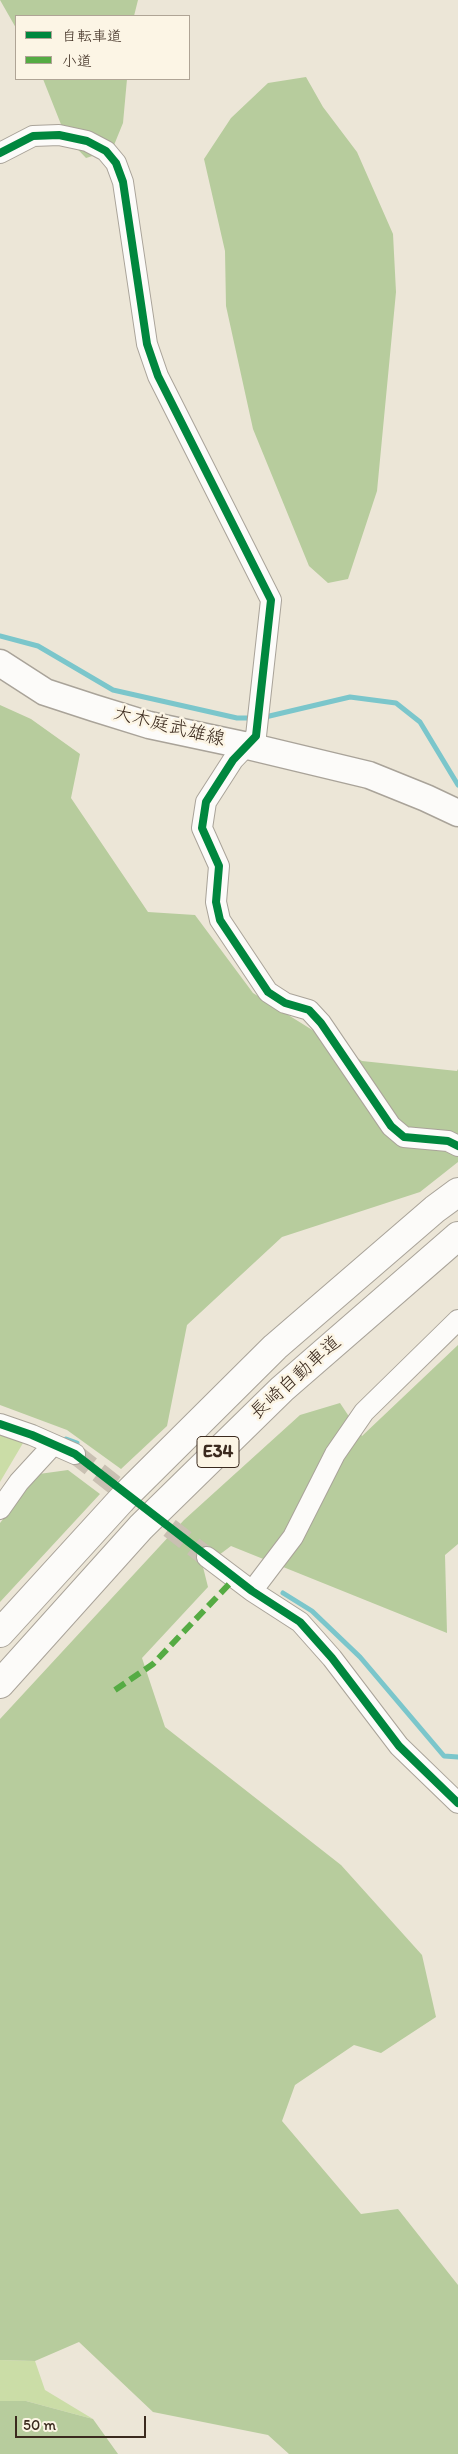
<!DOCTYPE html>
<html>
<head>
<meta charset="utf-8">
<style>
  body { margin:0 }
  #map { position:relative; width:458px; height:2454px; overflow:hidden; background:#ece6d7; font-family:Itim,"Klee One",sans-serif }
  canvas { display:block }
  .legend { position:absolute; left:15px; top:15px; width:175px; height:65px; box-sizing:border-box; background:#fcf5e5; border:1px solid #afa495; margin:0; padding:6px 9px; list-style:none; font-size:15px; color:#3b2a1e }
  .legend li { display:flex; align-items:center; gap:10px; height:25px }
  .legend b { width:25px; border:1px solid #afa495 }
  .scale { position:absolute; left:15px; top:2416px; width:131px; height:22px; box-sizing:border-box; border:2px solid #3b2a1e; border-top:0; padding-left:6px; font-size:15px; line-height:18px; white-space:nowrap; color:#3b2a1e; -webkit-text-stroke:4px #fcf5e5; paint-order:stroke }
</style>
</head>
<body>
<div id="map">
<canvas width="458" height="2454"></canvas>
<ul class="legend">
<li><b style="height:6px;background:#00873e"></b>自転車道</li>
<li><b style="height:6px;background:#55ab43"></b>小道</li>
</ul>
<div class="scale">50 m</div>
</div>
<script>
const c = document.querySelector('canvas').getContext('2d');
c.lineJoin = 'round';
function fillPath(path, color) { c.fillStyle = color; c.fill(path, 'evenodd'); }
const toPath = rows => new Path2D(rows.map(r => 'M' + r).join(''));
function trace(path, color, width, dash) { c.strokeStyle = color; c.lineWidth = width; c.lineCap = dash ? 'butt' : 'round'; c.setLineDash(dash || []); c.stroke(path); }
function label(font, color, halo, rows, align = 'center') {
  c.font = font + ' Itim,"Klee One",sans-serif'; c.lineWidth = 5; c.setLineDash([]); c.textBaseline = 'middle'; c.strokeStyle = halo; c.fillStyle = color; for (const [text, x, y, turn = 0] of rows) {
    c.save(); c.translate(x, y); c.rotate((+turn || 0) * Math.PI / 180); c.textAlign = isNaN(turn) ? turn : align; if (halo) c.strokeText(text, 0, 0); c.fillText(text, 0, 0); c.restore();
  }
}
const green = toPath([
  [0,1430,26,1438,0,1482],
  [0,2360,35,2361,45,2390,93,2419,26,2401,0,2401]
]);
const forest = toPath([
  [0,0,138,0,134,16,16,16,16,28],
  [306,77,323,107,357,152,393,234,396,292,377,491,348,579,328,583,309,566,253,429,226,306,225,251,204,159,231,118,268,83],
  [43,79,127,79,123,123,112,150,86,158,66,137],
  [0,705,31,719,80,754,71,798,148,912,195,915,253,993,362,1061,457,1071,458,1069,458,1162,420,1192,282,1237,187,1325,167,1426,121,1469,67,1430,0,1405],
  [458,1345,458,1544,445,1555,447,1633,231,1546,203,1567,208,1587,142,1658,165,1727,341,1865,422,1955,436,2017,381,2053,354,2045,295,2085,282,2121,361,2214,398,2209,458,2285,458,2454,289,2454,268,2435,153,2412,79,2342,35,2361,0,2360,0,1719,184,1520,300,1415,340,1403,362,1436],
  [68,1470,100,1494,0,1602,0,1523,39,1474],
  [0,2401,26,2401,93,2419,118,2454,0,2454]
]);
const stream = toPath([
  [0,636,38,646,113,690,237,718,253,718],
  [261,718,350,697,396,703,420,722,458,785],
  [66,1439,77,1443],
  [283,1593,312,1611,360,1657,444,1756,458,1757]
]);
const minorTunnel = toPath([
  [75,1454,207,1557]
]);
const minor = toPath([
  [0,153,33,136,59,135,87,141,106,151,116,163,123,182,147,344,158,376,271,600,256,736,233,760,206,802,202,828,219,866,216,902,220,920,268,992,285,1003,309,1010,321,1023,391,1126,404,1137,448,1141,458,1146],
  [0,1424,32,1435,75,1454],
  [0,1509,19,1482,53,1445],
  [207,1557,252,1591,300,1622,332,1658,399,1746,458,1803],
  [252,1591,293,1537,335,1454,364,1412,458,1320]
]);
const major = toPath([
  [0,663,45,692,94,708,149,725,248,746,369,775,426,798,458,813]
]);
const highway = toPath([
  [0,1633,125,1496,275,1347,435,1209,458,1192],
  [0,1684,141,1527,282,1389,458,1236]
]);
const quiet = toPath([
  [115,1690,153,1664,235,1578]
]);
const cycleway = toPath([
  [0,153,33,136,59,135,87,141,106,151,116,163,123,182,147,344,158,376,271,600,256,736,233,760,206,802,202,828,219,866,216,902,220,920,268,992,285,1003,309,1010,321,1023,391,1126,404,1137,448,1141,458,1146],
  [0,1424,32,1435,75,1454,252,1591,300,1622,332,1658,399,1746,458,1803]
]);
const shields = [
  [218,1452,42]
];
const shieldNames = [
  ["E34",218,1452]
];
const streetNames = [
  ["大木庭武雄線",169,727,14],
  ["長崎自動車道",296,1378,-42]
];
fillPath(green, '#cbdda7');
fillPath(forest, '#b7cc9d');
trace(stream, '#7bc6cb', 5);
trace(minorTunnel, '#c9c0b2', 20, [20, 10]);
trace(minor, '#a9a399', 22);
trace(major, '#a9a399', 29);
trace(highway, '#a9a399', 30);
trace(minor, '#fcfbf9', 20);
trace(major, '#fcfbf9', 26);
trace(highway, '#fcfbf9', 28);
trace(quiet, '#55ab43', 6, [12, 6]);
trace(cycleway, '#00873e', 8);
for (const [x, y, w] of shields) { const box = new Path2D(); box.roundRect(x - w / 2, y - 15.5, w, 31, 4); c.fillStyle = '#fcf5e5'; c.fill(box); trace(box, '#3b2a1e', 1); }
label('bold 18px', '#3b2a1e', null, shieldNames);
label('19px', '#3b2a1e', '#fcf5e5', streetNames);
</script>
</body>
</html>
